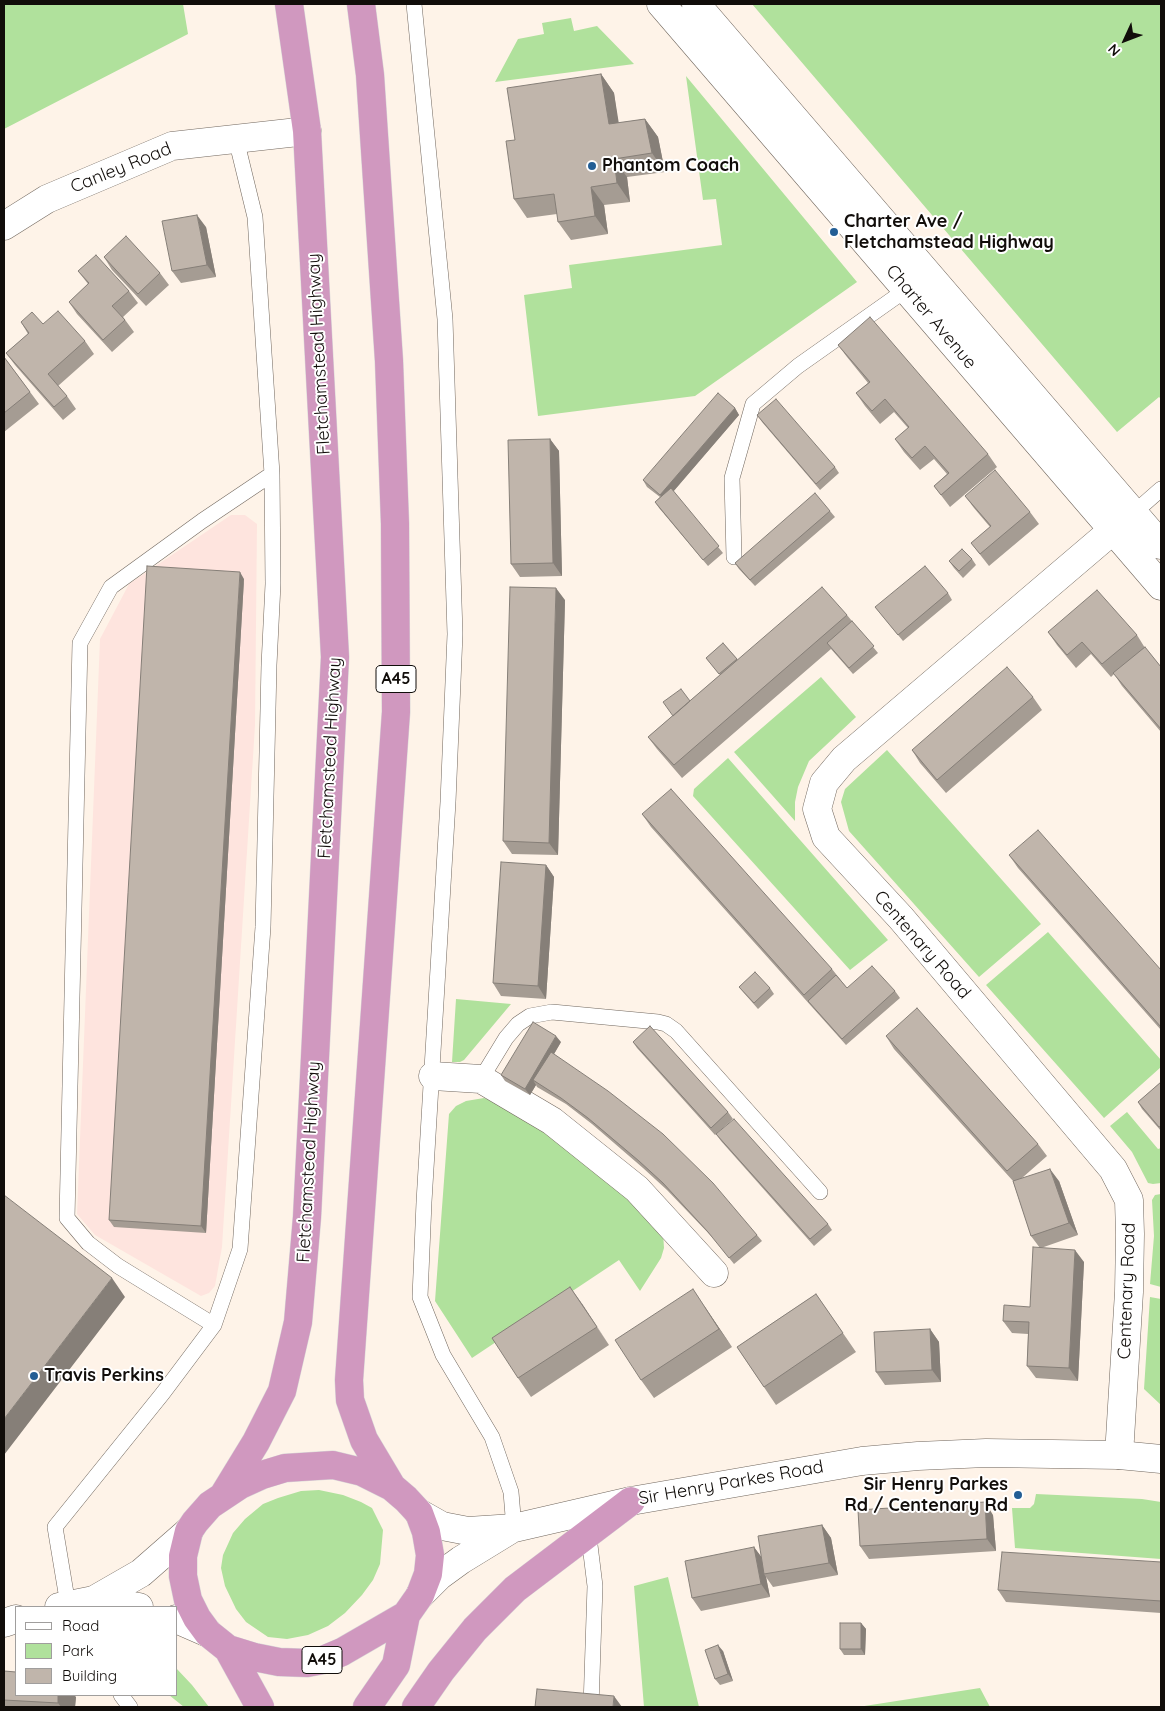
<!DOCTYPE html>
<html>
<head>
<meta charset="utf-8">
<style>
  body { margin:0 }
  #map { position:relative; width:1165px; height:1711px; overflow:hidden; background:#fef3e8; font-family:Quicksand,sans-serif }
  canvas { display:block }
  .frame { position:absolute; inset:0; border:5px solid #110d0a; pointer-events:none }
  .legend { position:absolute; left:15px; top:1606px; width:162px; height:90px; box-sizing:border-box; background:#fff; border:1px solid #a09e9d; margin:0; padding:6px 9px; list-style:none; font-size:15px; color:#110d0a }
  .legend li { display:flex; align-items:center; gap:10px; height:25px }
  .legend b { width:25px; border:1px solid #a09e9d }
  .north { position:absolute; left:1100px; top:15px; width:50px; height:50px; -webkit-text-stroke:4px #fff; paint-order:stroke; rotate:227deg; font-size:14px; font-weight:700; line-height:20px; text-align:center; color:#110d0a }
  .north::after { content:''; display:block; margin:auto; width:18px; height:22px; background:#110d0a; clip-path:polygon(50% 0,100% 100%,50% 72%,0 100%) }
</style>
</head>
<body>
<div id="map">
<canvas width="1165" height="1711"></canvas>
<div class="frame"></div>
<ul class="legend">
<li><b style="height:6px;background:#fff"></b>Road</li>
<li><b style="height:14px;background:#b0e19c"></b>Park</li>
<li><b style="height:14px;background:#c0b5ab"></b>Building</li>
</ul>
<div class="north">N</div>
</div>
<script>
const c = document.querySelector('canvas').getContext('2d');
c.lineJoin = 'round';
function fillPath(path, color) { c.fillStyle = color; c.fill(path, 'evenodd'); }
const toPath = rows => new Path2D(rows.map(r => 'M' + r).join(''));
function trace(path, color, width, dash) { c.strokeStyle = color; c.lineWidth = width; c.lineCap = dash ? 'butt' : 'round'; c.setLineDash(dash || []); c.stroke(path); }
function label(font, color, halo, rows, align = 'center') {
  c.font = font + ' Quicksand,sans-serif'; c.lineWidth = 4; c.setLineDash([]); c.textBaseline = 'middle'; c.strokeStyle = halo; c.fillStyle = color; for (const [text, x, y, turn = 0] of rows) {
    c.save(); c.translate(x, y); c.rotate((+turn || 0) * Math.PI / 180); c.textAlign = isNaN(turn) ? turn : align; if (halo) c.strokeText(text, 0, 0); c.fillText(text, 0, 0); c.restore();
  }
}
const industrial = toPath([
  [231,515,245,515,257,524,255,725,222,1247,215,1286,209,1293,201,1296,95,1235,77,1214,100,639,129,584]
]);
const green = toPath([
  [4,4,183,4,188,34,4,129],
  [752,4,1161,4,1161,399,1159,397,1117,432],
  [571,18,574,31,597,26,634,64,495,82,518,39,544,34,542,23],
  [686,76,857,282,695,396,538,416,524,295,572,288,569,265,722,245,716,199,703,200],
  [821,677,856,717,809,761,798,787,795,802,795,821,734,752],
  [887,750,1041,924,979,977,849,831,841,802,845,789],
  [728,758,888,940,850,970,693,796,694,789],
  [1048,932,1161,1060,1161,1067,1104,1118,986,985],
  [456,999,511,1004,464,1060,460,1062,452,1062],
  [484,1098,516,1110,609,1180,663,1232,664,1248,661,1258,640,1291,619,1260,472,1358,435,1301,449,1114,456,1106,466,1101],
  [1127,1112,1158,1149,1161,1148,1161,1183,1153,1184,1148,1183,1132,1152,1110,1126],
  [1161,1194,1161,1287,1150,1284,1154,1236,1152,1200,1155,1195],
  [1150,1297,1161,1299,1161,1405,1144,1389],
  [319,1490,343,1495,361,1502,372,1508,383,1530,380,1564,373,1580,362,1595,345,1613,328,1626,308,1635,287,1639,268,1637,246,1622,236,1609,225,1586,221,1568,223,1555,233,1533,245,1519,263,1504,278,1498,301,1491],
  [1036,1494,1142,1499,1161,1502,1161,1559,1015,1548,1012,1508,1030,1508,1034,1504],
  [668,1577,699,1707,644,1707,634,1586],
  [176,1668,192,1685,209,1707,184,1707,169,1695,176,1695],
  [980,1688,990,1707,858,1707]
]);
const service = toPath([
  [414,4,445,319,455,634,448,802,424,1202,420,1297,443,1355,492,1437,511,1492,514,1528],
  [1128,518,1161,489],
  [734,557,732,478,753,404,798,366,907,289],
  [481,1079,506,1038,518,1024,530,1016,552,1012,658,1022,666,1024,676,1031,820,1192],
  [214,1325,118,1266,88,1243,67,1218,80,643,111,587,202,521,272,474],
  [588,1529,595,1586,591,1707],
  [68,1605,55,1527,163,1393,214,1325,240,1249,263,927,269,665,273,584,272,474,255,217,236,139],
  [121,1695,130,1707]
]);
const minor = toPath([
  [4,226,47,199,172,146,307,131],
  [1113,530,844,759,824,783,817,809,826,837,901,918,1113,1169,1129,1200,1130,1234,1129,1292,1119,1455],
  [433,1076,481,1079,552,1121,637,1189,714,1273],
  [94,1600,141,1573,189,1531],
  [59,1607,94,1600,139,1607],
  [176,1619,208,1633],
  [4,1623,16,1619]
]);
const tertiary = toPath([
  [661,4,1161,586],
  [696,4,1161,545],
  [419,1513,442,1526,468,1531,514,1528,631,1501,862,1461,918,1456,986,1453,1119,1455,1161,1459],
  [420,1595,439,1576,461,1560,510,1530]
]);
const trunk = toPath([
  [361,4,370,75,389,361,395,524,396,712,349,1380,350,1400,364,1440,392,1487],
  [333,1465,362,1472,392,1487,406,1499,419,1513,426,1532,430,1555,428,1574,420,1595,406,1615,342,1652,323,1660,307,1663,279,1662,254,1657,228,1649,208,1633,197,1618,188,1600,183,1576,183,1556,189,1531,195,1522,210,1505,240,1485,262,1475,285,1468,333,1465],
  [223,1496,256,1442,282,1391,298,1322,307,1217,335,657,307,131,289,4],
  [228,1649,260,1707],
  [367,1707,396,1665,406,1615],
  [416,1707,441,1671,475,1629,515,1589,631,1501]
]);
const wall = toPath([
  [601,74,614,93,618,123,645,119,658,137,665,172,627,177,630,202,604,205,608,234,571,240,558,222,557,214,527,218,514,199],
  [206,227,216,277,181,283,172,271],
  [104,257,160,273,169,285,146,306,112,270],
  [78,271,129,291,138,303,123,317,134,332,112,352,77,314,69,302,88,284],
  [21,322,43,324,85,341,94,354,58,386,67,396,76,409,63,420,15,365,6,353,28,334],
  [838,345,988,454,997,467,950,507,934,486,947,474,934,459,920,470,904,452,895,439,908,428,894,412,880,424,865,406,856,393,868,383,847,357],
  [4,357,39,404,4,432],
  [735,408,739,415,673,492,723,553,708,566,659,508,655,502,660,497,647,487,643,480],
  [757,415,835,467,839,473,820,490,762,422],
  [550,439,559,451,562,576,520,577,511,564],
  [965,496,1030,512,1039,524,989,566,971,543,990,527,974,508],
  [830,511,835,517,755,586,739,569,735,563],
  [972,559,976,565,963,578,954,568,949,561],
  [244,579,206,1233,114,1227,109,1220],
  [948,593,952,600,903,641,875,607],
  [565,600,558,855,512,854,503,841],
  [847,615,878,653,853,674,831,649,682,778,657,749,648,737,720,675,706,658,723,643,738,660],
  [1048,632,1137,635,1145,648,1161,667,1161,732,1122,686,1114,674,1111,677,1091,654,1076,668,1057,645],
  [1033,697,1042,710,946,793,920,763,912,750],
  [642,814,832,969,847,988,895,991,900,998,846,1045,651,827],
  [1009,855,1161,970,1161,1030,1018,868],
  [546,865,554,877,546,999,501,996,493,983],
  [739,987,770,988,774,994,758,1009,744,993],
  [886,1036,1038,1144,1047,1156,1022,1178,1059,1181,1078,1235,1041,1248,1084,1262,1078,1381,1036,1378,1027,1366,1028,1334,1012,1333,1003,1321,1030,1307,1040,1248,1031,1236,1013,1181,894,1049],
  [561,1042,554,1054,757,1235,762,1241,734,1264,713,1238,667,1190,643,1168,592,1124,566,1104,537,1087,536,1085,530,1095,505,1081,501,1075],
  [633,1042,728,1112,733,1119,715,1135,637,1048],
  [1161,1082,1161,1131,1142,1109,1138,1102],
  [716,1134,828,1224,832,1230,814,1246,721,1141],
  [570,1287,609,1345,531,1397,518,1378],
  [816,1294,856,1352,776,1405,737,1347],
  [705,1307,732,1347,654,1398,641,1380],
  [930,1329,939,1342,941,1382,885,1385,876,1372],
  [993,1515,996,1551,869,1559,860,1546],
  [822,1525,831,1538,838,1575,773,1587,766,1577,770,1597,701,1611,692,1598,754,1547,761,1557],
  [1161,1562,1161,1613,1006,1602,998,1590],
  [861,1623,866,1629,865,1655,844,1655,840,1649],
  [723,1651,733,1681,720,1685,715,1679],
  [4,1671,76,1697,75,1707,4,1707]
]);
const shadedWall = toPath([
  [601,74,614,93,622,143,609,124],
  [645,119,658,137,665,172,652,153],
  [614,159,627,177,630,202,617,183],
  [591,187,604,205,608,234,595,216],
  [197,215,206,227,216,277,207,265],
  [735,408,739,415,665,501,660,495],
  [550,439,559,451,562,576,553,563],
  [240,572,244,579,206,1233,201,1226],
  [556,588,565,600,558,855,549,843],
  [546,865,554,877,546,999,538,986],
  [556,1036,561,1042,537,1083,533,1080,536,1085,530,1095,525,1089],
  [1050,1169,1059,1181,1078,1235,1069,1223],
  [1075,1250,1084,1262,1078,1381,1069,1368],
  [112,1278,125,1297,4,1455,4,1419],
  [570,1287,583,1305,609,1345,597,1327],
  [693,1289,705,1307,732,1347,719,1329],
  [930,1329,939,1342,941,1382,932,1370],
  [985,1502,993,1515,996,1551,987,1539],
  [822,1525,831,1538,838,1575,829,1563],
  [754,1547,763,1559,764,1574,766,1577,770,1597,761,1584],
  [861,1623,866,1629,865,1655,861,1649],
  [718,1645,723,1651,733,1681,728,1674],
  [58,1695,74,1695,76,1697,75,1707,61,1707,58,1703],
  [614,1696,622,1707,613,1707]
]);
const building = toPath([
  [601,74,609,124,645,119,652,153,614,159,617,183,591,187,595,216,558,222,554,194,514,199,506,141,515,140,507,88,601,74],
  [197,215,207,265,172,271,162,221,197,215],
  [126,236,160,273,138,294,104,257,126,236],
  [96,255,129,291,112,306,125,320,103,340,69,302,89,283,78,271,96,255],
  [58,311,85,341,48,374,67,396,54,407,6,353,29,333,21,322,32,312,43,324,58,311],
  [870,317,988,454,941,495,934,486,949,473,925,446,912,458,895,439,909,427,885,399,872,411,856,393,870,382,838,345,870,317],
  [4,357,30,392,4,413,4,357],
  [718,393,735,408,660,495,643,480,718,393],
  [776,399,835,467,816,484,757,415,776,399],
  [550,439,553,563,511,564,508,440,550,439],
  [995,470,1030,512,980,554,971,543,991,526,965,496,995,470],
  [671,488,719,546,703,560,655,502,671,488],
  [815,493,830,511,750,580,735,563,815,493],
  [962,549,972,559,959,571,949,561,962,549],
  [147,566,240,572,201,1226,109,1220,147,566],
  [925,566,948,593,898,635,875,607,925,566],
  [510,587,556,588,549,843,503,841,510,587],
  [822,587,847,615,674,765,648,737,822,587],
  [1097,590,1137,635,1102,664,1082,642,1067,655,1048,632,1097,590],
  [852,621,874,646,849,668,827,643,852,621],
  [723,643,737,659,719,674,706,658,723,643],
  [1145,647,1161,667,1161,729,1113,673,1145,647],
  [1007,667,1033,697,937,780,912,750,1007,667],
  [681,689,690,701,673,716,663,702,681,689],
  [671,789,832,969,804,995,642,814,671,789],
  [1038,830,1161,970,1161,1027,1009,855,1038,830],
  [501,862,546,865,538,986,493,983,501,862],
  [872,966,895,991,842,1039,808,1001,836,975,847,988,872,966],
  [755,972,770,988,754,1003,739,987,755,972],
  [917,1008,1038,1144,1007,1171,886,1036,917,1008],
  [533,1022,556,1036,525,1089,501,1075,533,1022],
  [650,1026,728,1112,711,1128,633,1042,650,1026],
  [551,1052,608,1091,663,1134,713,1183,757,1235,729,1258,708,1232,663,1183,639,1161,588,1118,561,1098,533,1080,551,1052],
  [1161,1082,1161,1126,1159,1127,1138,1102,1161,1082],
  [734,1119,828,1224,810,1239,716,1134,734,1119],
  [1050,1169,1069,1223,1031,1236,1013,1181,1050,1169],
  [4,1195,112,1278,4,1419,4,1195],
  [1033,1247,1075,1250,1069,1368,1027,1366,1029,1322,1003,1321,1004,1305,1030,1307,1033,1247],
  [570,1287,597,1327,518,1378,492,1338,570,1287],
  [693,1289,719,1329,641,1380,615,1340,693,1289],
  [816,1294,843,1333,764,1387,737,1347,816,1294],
  [930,1329,932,1370,876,1372,874,1332,930,1329],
  [985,1502,987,1539,860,1546,858,1510,985,1502],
  [822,1525,829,1563,764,1574,758,1536,822,1525],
  [754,1547,761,1584,692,1598,685,1561,754,1547],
  [1002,1552,1161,1562,1161,1601,998,1590,1002,1552],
  [840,1623,861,1623,861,1649,840,1649,840,1623],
  [718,1645,728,1674,715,1679,705,1650,718,1645],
  [4,1671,16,1672,16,1695,58,1695,58,1703,4,1700,4,1671],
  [537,1689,614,1696,613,1707,535,1707,537,1689]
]);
const markers = [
  [592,166,5,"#235e95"],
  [834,232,5,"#235e95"],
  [34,1376,5,"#235e95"],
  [1018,1495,5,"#235e95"]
];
const shields = [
  [396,679,40],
  [322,1660,40]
];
const shieldNames = [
  ["A45",396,679],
  ["A45",322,1660]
];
const poiNames = [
  ["Phantom Coach",602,166],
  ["Charter Ave /",844,222],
  ["Fletchamstead Highway",844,243],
  ["Travis Perkins",44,1376],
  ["Sir Henry Parkes",1008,1485,"right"],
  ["Rd / Centenary Rd",1008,1506,"right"]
];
const streetNames = [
  ["Canley Road",121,168,-22],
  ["Charter Avenue",931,317,50],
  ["Fletchamstead Highway",319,354,-93],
  ["Fletchamstead Highway",330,758,-87],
  ["Centenary Road",922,945,49],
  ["Fletchamstead Highway",309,1162,-87],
  ["Centenary Road",1127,1291,-88],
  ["Sir Henry Parkes Road",731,1483,-10]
];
fillPath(industrial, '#fee4de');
fillPath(green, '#b0e19c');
trace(service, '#71675e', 16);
trace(minor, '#71675e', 29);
trace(tertiary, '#71675e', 29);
trace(trunk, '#d9d8d8', 29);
trace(service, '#fff', 15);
trace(minor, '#fff', 28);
trace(tertiary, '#fff', 28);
trace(trunk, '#d098bf', 28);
fillPath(wall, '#a59c93');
fillPath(shadedWall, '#867f78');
fillPath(building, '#c0b5ab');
trace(building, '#867f78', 1);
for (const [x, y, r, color] of markers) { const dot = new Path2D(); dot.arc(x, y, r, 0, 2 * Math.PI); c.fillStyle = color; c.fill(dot); trace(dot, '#fff', 2); }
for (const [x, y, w] of shields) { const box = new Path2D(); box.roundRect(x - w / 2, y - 13.5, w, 27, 4); c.fillStyle = '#fff'; c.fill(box); trace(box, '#110d0a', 1); }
label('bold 16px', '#110d0a', null, shieldNames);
label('bold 18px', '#110d0a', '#fff', poiNames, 'left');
label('18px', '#110d0a', '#fff', streetNames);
</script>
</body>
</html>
